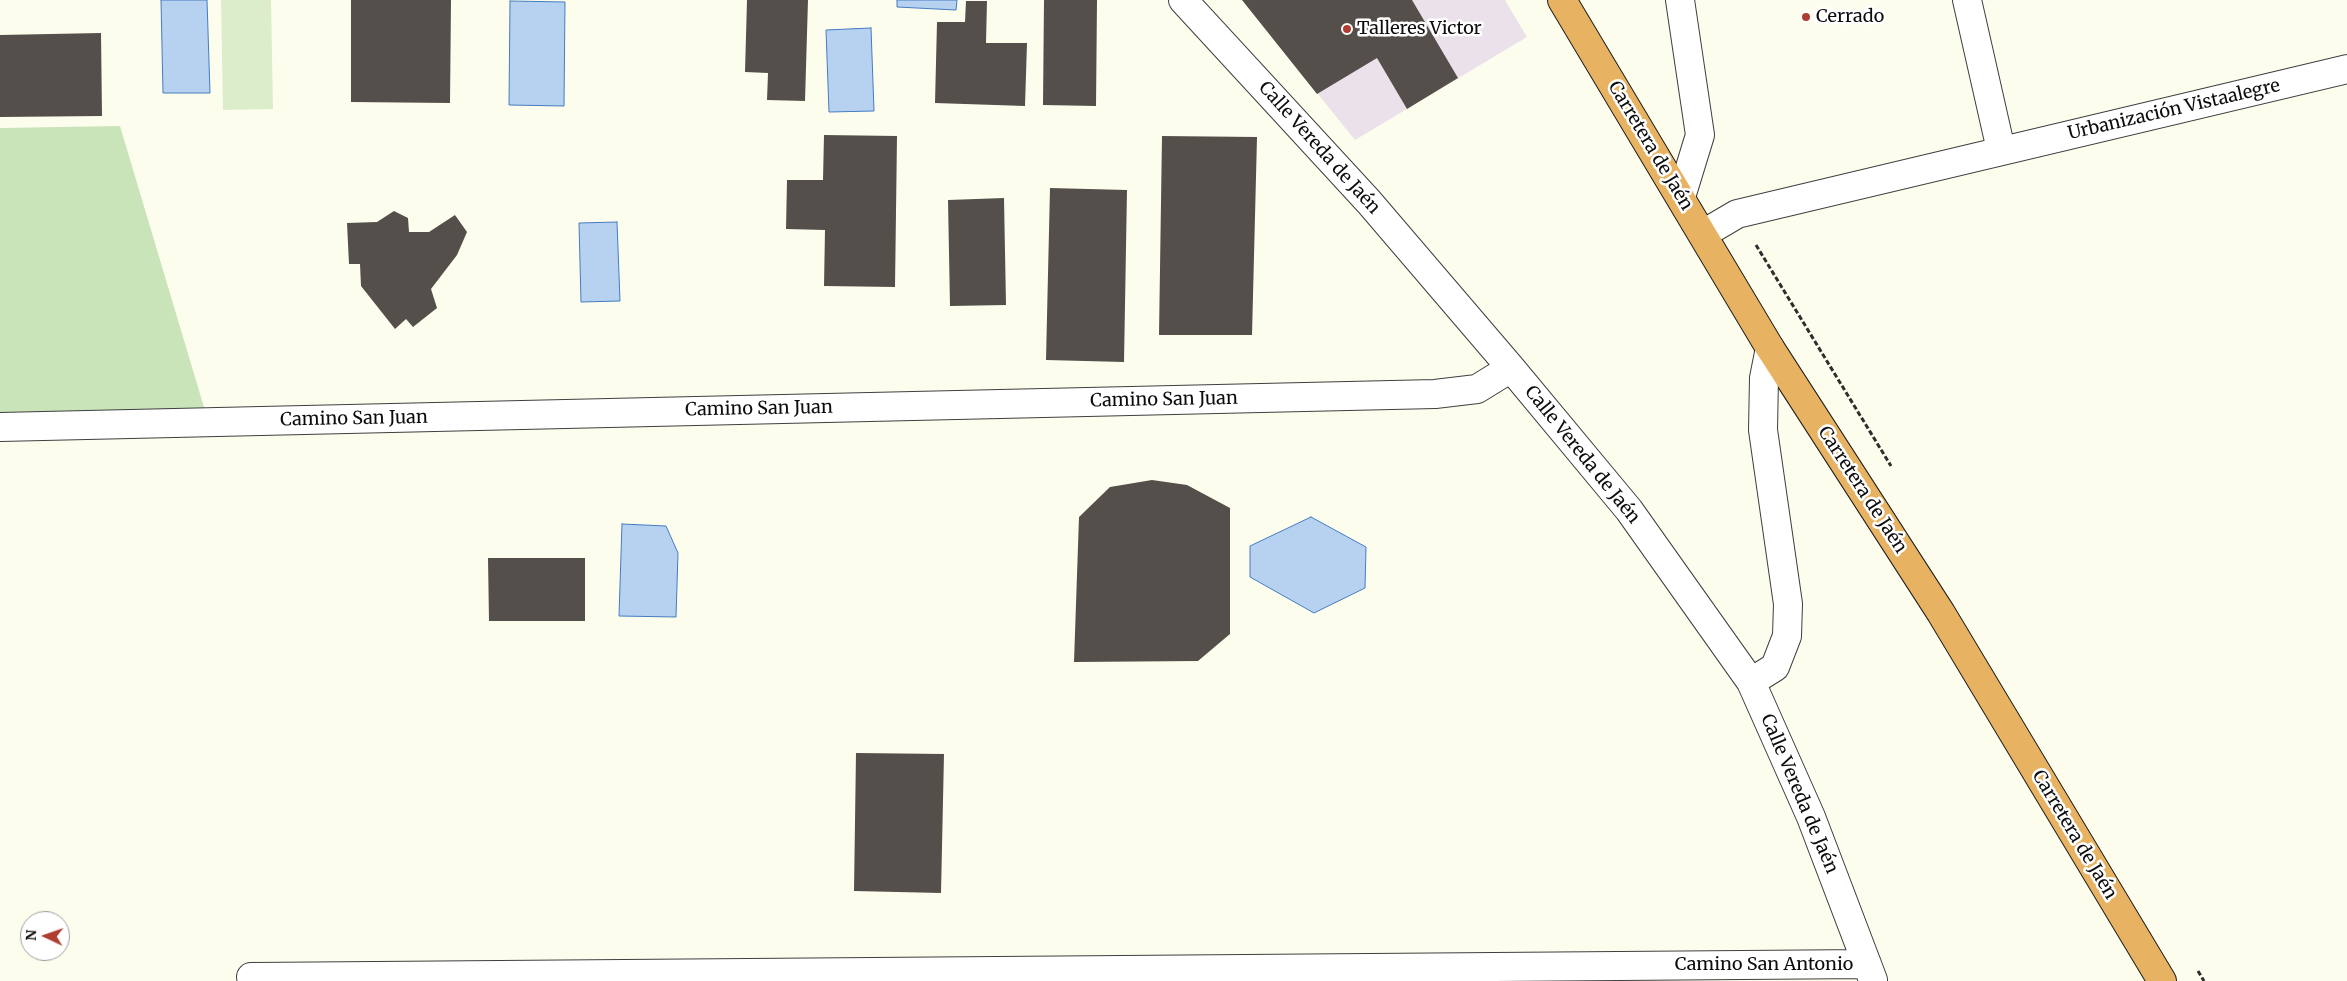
<!DOCTYPE html>
<html>
<head>
<meta charset="utf-8">
<style>
  body { margin:0 }
  #map { position:relative; width:2347px; height:981px; overflow:hidden; background:#fdfded; font-family:Merriweather,serif }
  canvas { display:block }
  .north { position:absolute; left:20px; top:911px; width:50px; height:50px; box-sizing:border-box; background:#fff; border:1px solid #9e9e9e; border-radius:50%; rotate:273deg; font-size:14px; font-weight:700; line-height:20px; text-align:center; color:#0c0c0c }
  .north::after { content:''; display:block; margin:auto; width:18px; height:22px; background:#af3e31; clip-path:polygon(50% 0,100% 100%,50% 72%,0 100%) }
</style>
</head>
<body>
<div id="map">
<canvas width="2347" height="981"></canvas>
<div class="north">N</div>
</div>
<script>
const c = document.querySelector('canvas').getContext('2d');
c.lineJoin = 'round';
function fillPath(path, color) { c.fillStyle = color; c.fill(path, 'evenodd'); }
const toPath = rows => new Path2D(rows.map(r => 'M' + r).join(''));
function trace(path, color, width, dash) { c.strokeStyle = color; c.lineWidth = width; c.lineCap = dash ? 'butt' : 'round'; c.setLineDash(dash || []); c.stroke(path); }
function label(font, color, halo, rows, align = 'center') {
  c.font = font + ' Merriweather,serif'; c.lineWidth = 5; c.setLineDash([]); c.textBaseline = 'middle'; c.strokeStyle = halo; c.fillStyle = color; for (const [text, x, y, turn = 0] of rows) {
    c.save(); c.translate(x, y); c.rotate((+turn || 0) * Math.PI / 180); c.textAlign = isNaN(turn) ? turn : align; if (halo) c.strokeText(text, 0, 0); c.fillText(text, 0, 0); c.restore();
  }
}
const industrial = toPath([
  [1242,0,1505,0,1527,37,1355,140]
]);
const green = toPath([
  [120,126,206,414,0,416,0,128]
]);
const pitch = toPath([
  [221,0,271,0,273,109,223,110]
]);
const water = toPath([
  [161,0,207,0,210,93,163,93,161,0],
  [897,0,957,0,956,10,897,7,897,0],
  [510,1,565,2,564,106,509,105,510,1],
  [871,28,874,111,829,112,826,30,871,28],
  [617,222,620,301,581,302,579,223,617,222],
  [1311,517,1366,547,1365,588,1314,613,1250,577,1250,546,1311,517],
  [622,524,666,526,678,553,676,617,619,616,622,524]
]);
const building = toPath([
  [351,0,451,0,450,103,351,102],
  [747,0,808,0,805,101,767,100,768,73,745,72],
  [1044,0,1097,0,1096,106,1043,105],
  [1242,0,1412,0,1458,78,1407,109,1377,58,1317,94],
  [966,1,987,1,986,43,1027,43,1025,106,935,103,937,22,965,22],
  [101,33,102,116,0,117,0,35],
  [824,135,897,136,895,287,824,286,825,230,786,229,787,180,823,180],
  [1162,136,1257,137,1252,335,1159,335],
  [1050,188,1127,190,1124,362,1046,360],
  [1004,198,1006,305,950,306,948,200],
  [394,211,408,218,409,232,429,232,455,215,467,232,457,255,431,289,437,308,413,327,406,319,395,329,361,286,360,264,349,264,347,223,377,222],
  [1152,480,1187,485,1230,508,1230,634,1198,661,1074,662,1079,517,1110,487],
  [488,558,585,558,585,621,489,621],
  [856,753,944,754,941,893,854,891]
]);
const path = toPath([
  [1756,245,1891,466],
  [2198,971,2204,981]
]);
const minor = toPath([
  [1183,0,1369,202,1511,368,1629,510,1751,682,1811,817,1873,980],
  [1680,0,1700,135,1681,197],
  [1967,0,2001,150],
  [1703,234,1737,214,2347,69],
  [0,427,1435,394,1477,389,1511,368],
  [1751,682,1775,667,1787,636,1788,604,1763,430,1764,378,1770,348],
  [251,977,1867,964]
]);
const highway = toPath([
  [1562,0,1770,348,1941,613,2162,981]
]);
const markers = [
  [1806,17,5,"#af3e31"],
  [1347,29,5,"#af3e31"]
];
const poiNames = [
  ["Cerrado",1816,17],
  ["Talleres Victor",1357,29]
];
const streetNames = [
  ["Urbanización Vistaalegre",2174,110,-13],
  ["Carretera de Jaén",1650,146,59],
  ["Calle Vereda de Jaén",1319,148,48],
  ["Camino San Juan",1164,400,-1],
  ["Camino San Juan",759,409,-1],
  ["Camino San Juan",354,419,-1],
  ["Calle Vereda de Jaén",1582,455,51],
  ["Carretera de Jaén",1862,490,57],
  ["Calle Vereda de Jaén",1799,794,67],
  ["Carretera de Jaén",2074,835,59],
  ["Camino San Antonio",1764,965]
];
fillPath(industrial, '#eae1ea');
fillPath(green, '#cae4ba');
fillPath(pitch, '#dcedcb');
fillPath(water, '#b6d2f0');
trace(water, '#447cc1', 1);
fillPath(building, '#544f4a');
trace(minor, '#3f3f3f', 30);
trace(highway, '#1d1d1d', 30);
trace(path, '#2e2e2e', 3, [5, 2.5]);
trace(minor, '#fff', 28);
trace(highway, '#e7b261', 28);
for (const [x, y, r, color] of markers) { const dot = new Path2D(); dot.arc(x, y, r, 0, 2 * Math.PI); c.fillStyle = color; c.fill(dot); trace(dot, '#fff', 2); }
label('18px', '#0c0c0c', '#fff', poiNames, 'left');
label('18px', '#0c0c0c', '#fff', streetNames);
</script>
</body>
</html>
